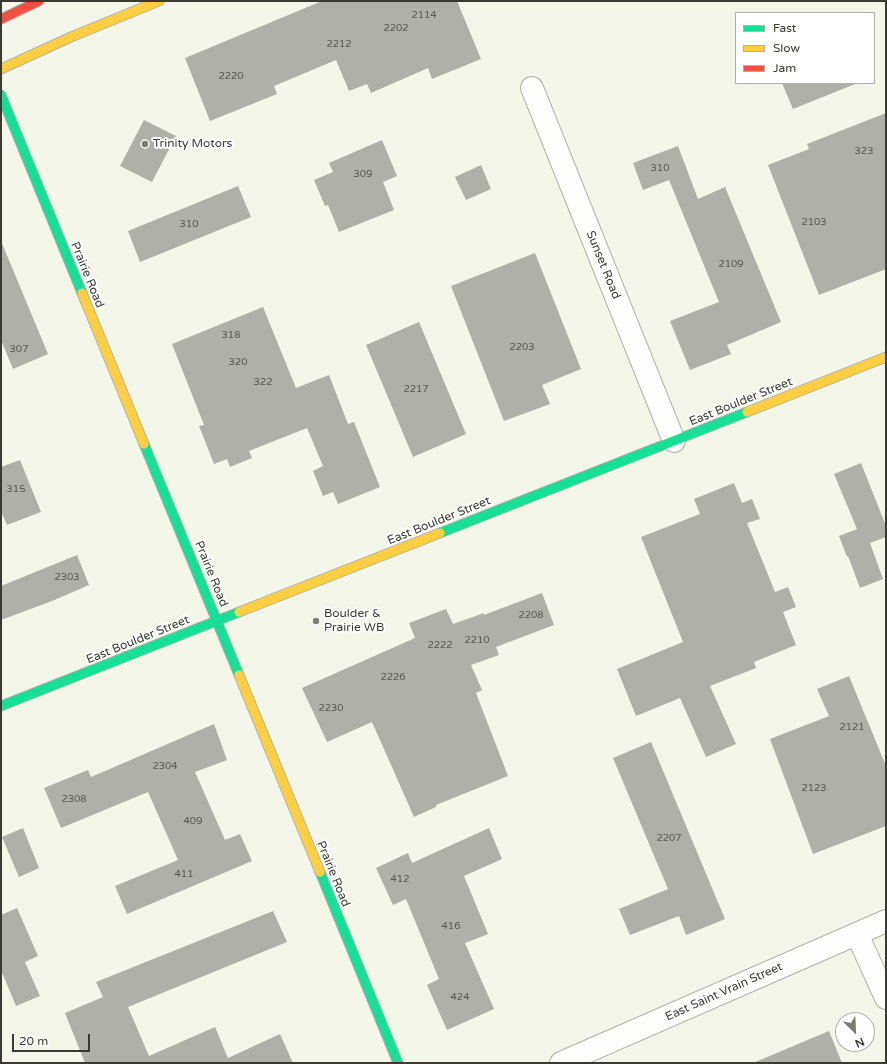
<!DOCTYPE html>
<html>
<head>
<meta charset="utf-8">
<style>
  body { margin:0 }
  #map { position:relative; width:887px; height:1064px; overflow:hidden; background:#f5f6ea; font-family:"Varela Round",sans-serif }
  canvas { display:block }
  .frame { position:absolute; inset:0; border:2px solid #3a3a32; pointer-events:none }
  .legend { position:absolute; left:735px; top:12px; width:140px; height:72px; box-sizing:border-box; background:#fff; border:1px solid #b0b0ad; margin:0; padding:5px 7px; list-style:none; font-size:12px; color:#3a3a32 }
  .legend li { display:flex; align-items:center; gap:8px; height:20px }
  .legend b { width:20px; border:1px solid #b0b0ad }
  .north { position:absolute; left:835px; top:1012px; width:40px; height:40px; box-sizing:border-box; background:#fff; border:1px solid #b0b0ad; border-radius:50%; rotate:156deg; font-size:11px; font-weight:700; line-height:16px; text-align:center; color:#3a3a32 }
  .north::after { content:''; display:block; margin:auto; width:14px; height:18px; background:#7b7c72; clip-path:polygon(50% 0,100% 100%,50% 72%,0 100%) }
  .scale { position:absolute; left:12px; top:1034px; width:78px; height:18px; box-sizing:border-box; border:2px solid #3a3a32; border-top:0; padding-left:5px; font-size:12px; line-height:14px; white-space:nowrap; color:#3a3a32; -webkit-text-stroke:3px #fff; paint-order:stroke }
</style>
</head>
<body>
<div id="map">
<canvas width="887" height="1064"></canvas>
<div class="frame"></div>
<ul class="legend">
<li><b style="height:5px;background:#16e098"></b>Fast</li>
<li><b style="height:5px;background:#ffcf43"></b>Slow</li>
<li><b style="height:5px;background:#f24e42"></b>Jam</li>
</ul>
<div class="north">N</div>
<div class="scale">20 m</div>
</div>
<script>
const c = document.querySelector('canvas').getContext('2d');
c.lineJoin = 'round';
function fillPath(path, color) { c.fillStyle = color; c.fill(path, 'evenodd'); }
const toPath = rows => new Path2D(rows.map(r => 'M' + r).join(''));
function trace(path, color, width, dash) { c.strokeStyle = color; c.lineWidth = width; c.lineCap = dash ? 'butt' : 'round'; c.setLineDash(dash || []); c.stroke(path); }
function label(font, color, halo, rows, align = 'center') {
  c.font = font + ' "Varela Round",sans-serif'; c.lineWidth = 4; c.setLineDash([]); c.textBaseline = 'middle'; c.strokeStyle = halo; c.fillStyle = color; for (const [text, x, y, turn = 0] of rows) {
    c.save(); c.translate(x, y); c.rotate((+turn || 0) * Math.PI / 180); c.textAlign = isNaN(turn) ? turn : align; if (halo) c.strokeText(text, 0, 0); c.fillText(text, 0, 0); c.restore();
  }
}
const building = toPath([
  [322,1,457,1,481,59,432,79,428,68,371,93,367,84,349,91,336,60,274,86,277,94,210,121,185,58],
  [782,83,855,83,855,84,793,109],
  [886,113,886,269,819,295,768,165,809,149,807,144],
  [144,120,176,136,152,182,120,166],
  [382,140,397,176,383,182,394,210,339,232,328,205,325,206,314,180,333,172,329,163],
  [678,146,698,199,725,187,781,322,727,345,731,354,690,370,670,321,719,302,669,180,643,190,633,163],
  [481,165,491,189,466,200,455,177],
  [238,186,251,217,140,262,128,231],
  [1,241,48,354,13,369,1,340],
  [535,253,581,369,542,385,550,404,504,421,451,286],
  [263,307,296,388,329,375,348,424,354,422,380,487,338,504,333,492,323,496,313,471,323,466,307,428,249,451,252,458,230,467,227,459,214,464,199,426,204,425,172,344],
  [419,322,466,434,413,457,366,345],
  [20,460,41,512,7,525,1,511,1,467],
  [861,463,886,526,886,537,870,543,883,579,860,588,848,556,847,557,839,536,857,529,834,474],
  [734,483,742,503,752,499,760,519,747,523,775,592,788,587,796,607,783,612,796,645,754,662,756,668,710,686,736,744,706,757,680,698,636,716,617,669,683,642,641,537,700,514,694,499],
  [77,555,89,585,52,601,1,620,1,586],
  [542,593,554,625,496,647,499,655,471,665,482,690,476,693,508,776,436,805,436,807,414,817,372,722,327,742,302,688,415,638,409,623,446,609,453,624,484,613,484,615],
  [849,676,886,766,886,826,813,854,770,739,829,716,817,689],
  [214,724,227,760,195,772,225,840,240,834,252,861,127,914,115,886,178,860,148,792,61,828,44,788,88,770,91,777],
  [651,742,725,919,686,935,679,916,630,935,619,909,668,889,613,758],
  [23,828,39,868,19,877,2,837],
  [489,828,502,859,464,876,488,934,465,943,494,1009,447,1030,427,985,439,979,406,899,393,905,376,868,408,853,412,863],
  [17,908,38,956,25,962,40,996,16,1006,1,970,1,915],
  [273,911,287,942,128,1007,149,1056,215,1027,228,1058,280,1034,293,1063,85,1063,65,1013,103,997,96,982],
  [829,1031,842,1063,753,1063]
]);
const street = toPath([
  [532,88,674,441],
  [857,934,886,998],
  [561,1063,886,921]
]);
const fast = toPath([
  [1,95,82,293],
  [144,444,239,675],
  [440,533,747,412],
  [1,706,239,612],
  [320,872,398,1063]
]);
const slow = toPath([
  [1,69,71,37,159,1],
  [82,293,144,444],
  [747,412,886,357],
  [239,612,440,533],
  [239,675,320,872]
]);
const jam = toPath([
  [1,19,39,1]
]);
const markers = [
  [145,144,4,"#7b7c72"],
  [316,621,4,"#7b7c72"]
];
const numberNames = [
  ["2114",424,15],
  ["2202",396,28],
  ["2212",339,44],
  ["2220",231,76],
  ["323",864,151],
  ["310",660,168],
  ["309",363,174],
  ["2103",814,222],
  ["310",189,224],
  ["2109",731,264],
  ["318",231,335],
  ["2203",522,347],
  ["307",19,349],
  ["320",238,362],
  ["322",263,382],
  ["2217",416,389],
  ["315",16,489],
  ["2303",67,577],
  ["2208",531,615],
  ["2210",477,640],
  ["2222",440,645],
  ["2226",393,677],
  ["2230",331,708],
  ["2121",852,727],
  ["2304",165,766],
  ["2123",814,788],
  ["2308",74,799],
  ["409",193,821],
  ["2207",669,838],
  ["411",184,874],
  ["412",400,879],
  ["416",451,926],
  ["424",460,997]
];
const poiNames = [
  ["Trinity Motors",153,144],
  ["Boulder &",324,614],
  ["Prairie WB",324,628]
];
const streetNames = [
  ["Sunset Road",603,265,68],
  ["Prairie Road",87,275,68],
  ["East Boulder Street",741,402,-22],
  ["East Boulder Street",439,521,-22],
  ["Prairie Road",211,574,68],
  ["East Boulder Street",138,640,-22],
  ["Prairie Road",333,874,68],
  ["East Saint Vrain Street",724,992,-24]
];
fillPath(building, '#afb0a7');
trace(street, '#b1b2a9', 24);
trace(fast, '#b1b2a9', 11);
trace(slow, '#b1b2a9', 11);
trace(jam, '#b1b2a9', 11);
trace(street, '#fefefc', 22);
trace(fast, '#16e098', 9);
trace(slow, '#ffcf43', 9);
trace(jam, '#f24e42', 9);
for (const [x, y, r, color] of markers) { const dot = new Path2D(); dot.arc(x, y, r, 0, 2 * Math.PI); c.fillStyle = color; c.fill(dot); trace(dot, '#fff', 1.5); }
label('10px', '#57584f', null, numberNames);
label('12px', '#3a3a32', '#fff', poiNames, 'left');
label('12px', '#3a3a32', '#fff', streetNames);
</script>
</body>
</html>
